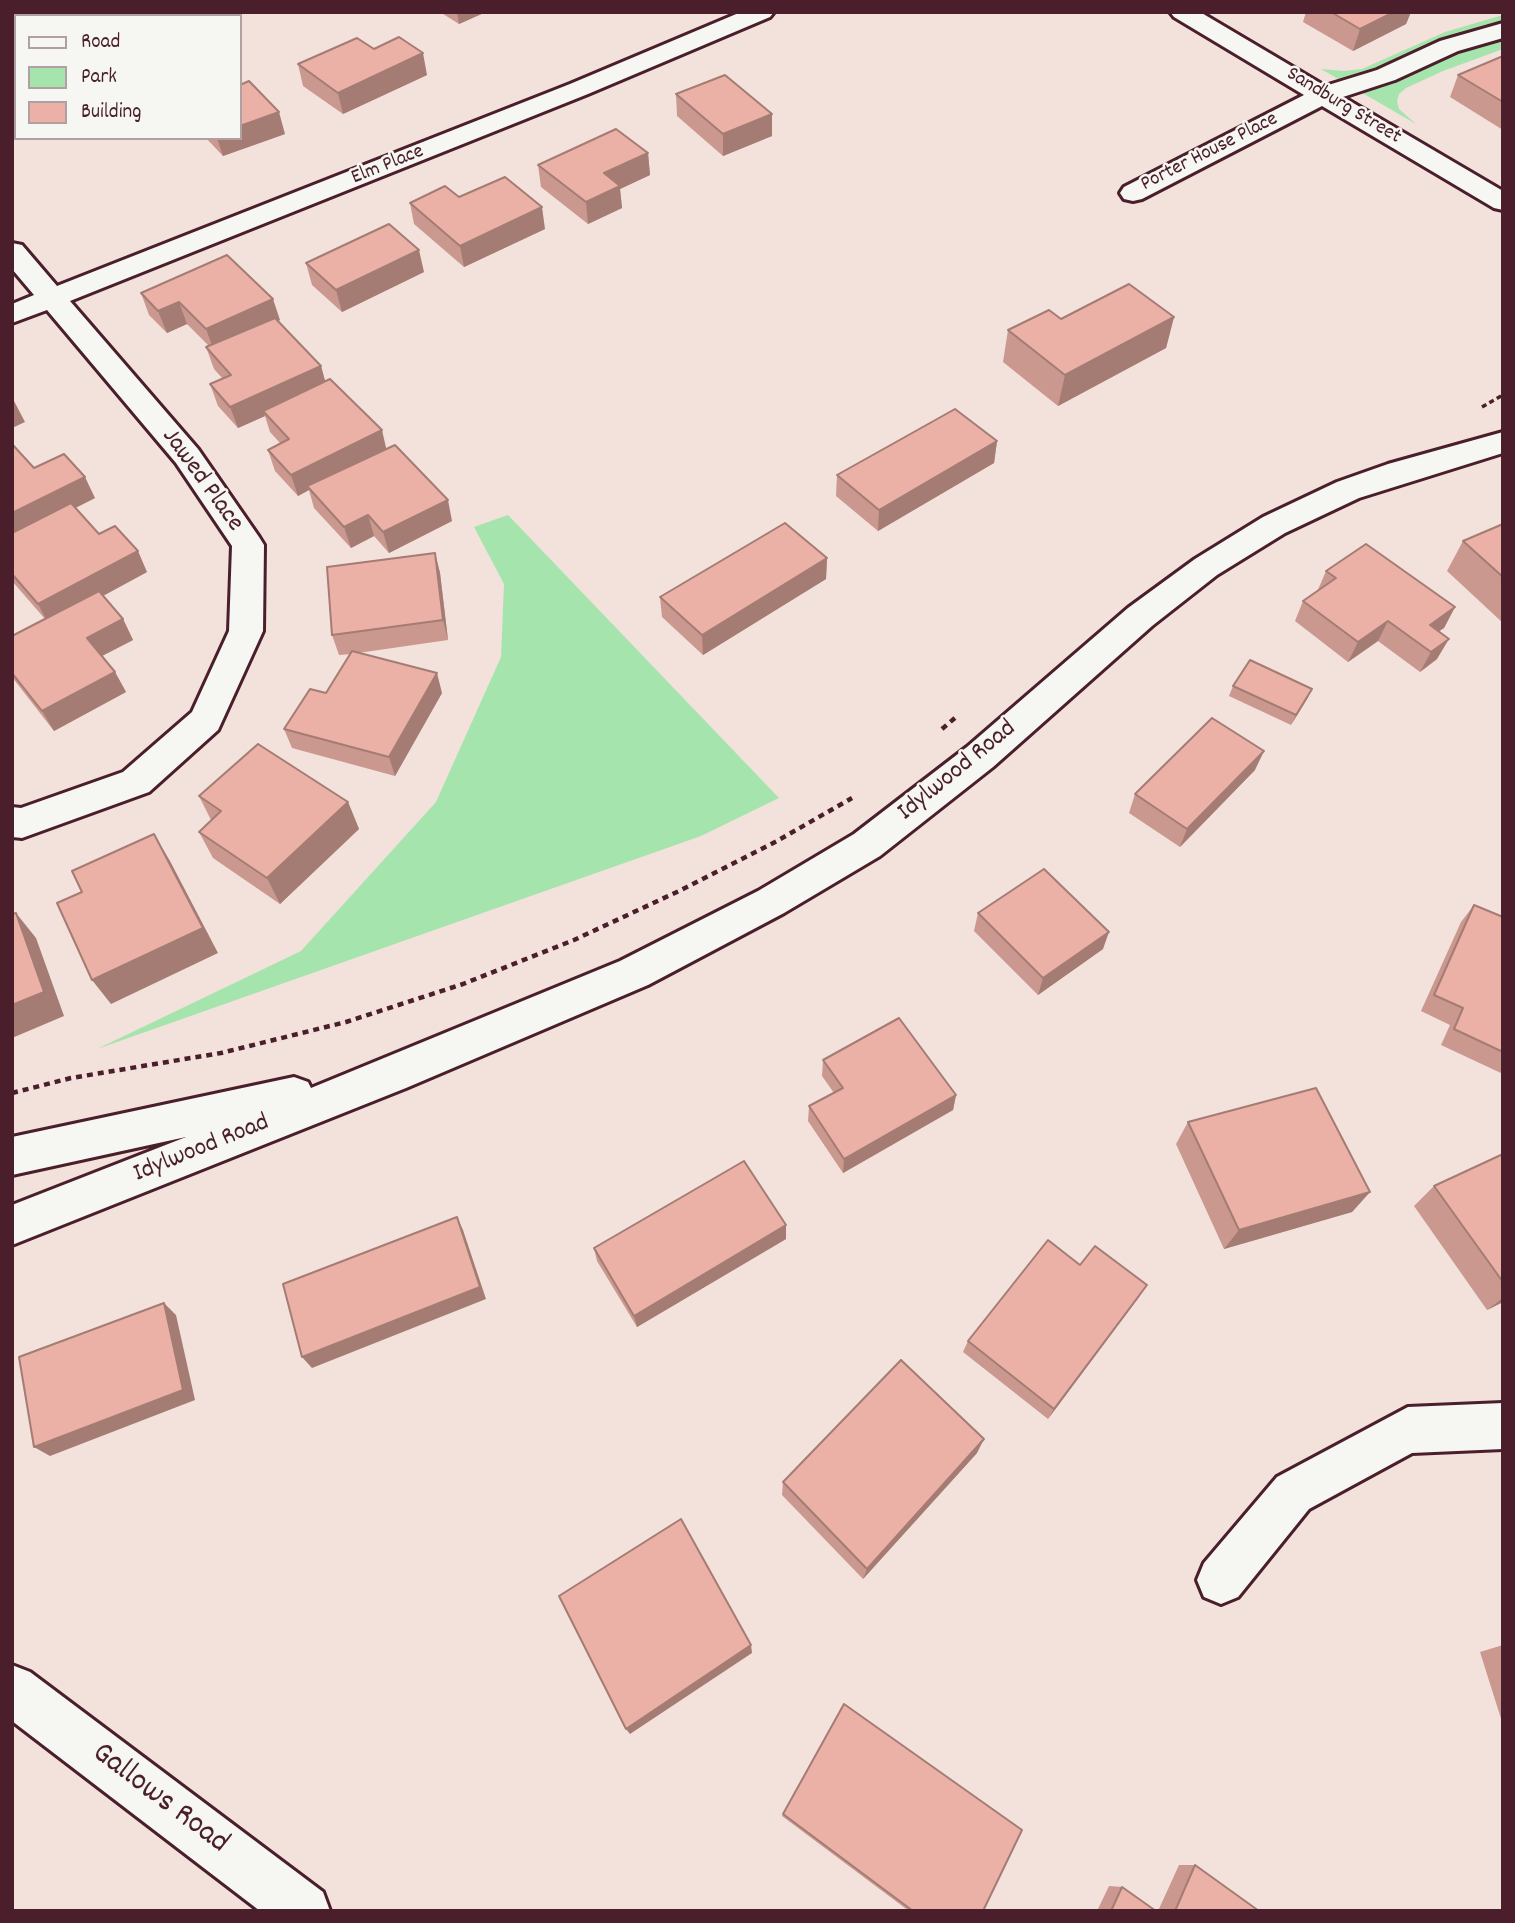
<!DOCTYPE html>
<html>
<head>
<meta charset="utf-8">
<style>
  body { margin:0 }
  #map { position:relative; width:1515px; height:1923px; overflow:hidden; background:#f3e1db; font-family:Dekko,sans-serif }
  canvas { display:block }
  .frame { position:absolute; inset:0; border:14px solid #4a1f2b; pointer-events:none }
  .legend { position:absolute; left:14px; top:14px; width:228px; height:126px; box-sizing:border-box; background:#f6f6f2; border:2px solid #b1a0a2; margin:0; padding:9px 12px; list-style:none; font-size:21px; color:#4a1f2b }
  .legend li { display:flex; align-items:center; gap:14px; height:35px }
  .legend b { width:35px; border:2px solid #b1a0a2 }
</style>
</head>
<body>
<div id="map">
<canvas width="1515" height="1923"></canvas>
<div class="frame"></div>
<ul class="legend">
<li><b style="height:9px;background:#f6f6f2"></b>Road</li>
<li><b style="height:19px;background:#a5e5ad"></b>Park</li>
<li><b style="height:19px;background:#ebb1a6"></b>Building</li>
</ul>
</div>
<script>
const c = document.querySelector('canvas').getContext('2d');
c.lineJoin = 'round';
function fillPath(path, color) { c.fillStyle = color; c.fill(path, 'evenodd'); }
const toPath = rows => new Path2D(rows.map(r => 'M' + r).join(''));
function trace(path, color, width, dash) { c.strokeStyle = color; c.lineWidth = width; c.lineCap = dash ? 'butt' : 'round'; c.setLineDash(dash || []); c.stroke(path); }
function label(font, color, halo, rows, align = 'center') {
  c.font = font + ' Dekko,sans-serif'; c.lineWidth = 5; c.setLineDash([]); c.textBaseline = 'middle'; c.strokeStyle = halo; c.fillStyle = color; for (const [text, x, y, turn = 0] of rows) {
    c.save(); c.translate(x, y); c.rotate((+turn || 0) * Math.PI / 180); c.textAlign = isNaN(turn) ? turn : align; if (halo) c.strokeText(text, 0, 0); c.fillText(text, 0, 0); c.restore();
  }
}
const green = toPath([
  [1503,15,1503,49,1443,71,1406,88,1399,94,1397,101,1399,109,1416,124,1321,69,1344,71,1362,69,1445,32],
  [508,515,779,798,701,836,97,1049,301,951,436,802,501,657,504,584,474,527]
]);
const pathFar1 = toPath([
  [1482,407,1503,395]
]);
const path = toPath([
  [942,729,956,717],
  [12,1093,71,1078,221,1053,346,1022,463,984,574,940,679,891,777,841,852,798]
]);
const minor = toPath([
  [741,12,774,12,770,17,588,94,70,301,198,449,259,537,264,545,263,631,218,730,149,792,22,838,12,837,12,807,21,808,123,772,192,712,229,631,232,546,176,463,47,310,12,323,12,304,34,295,12,269,12,243,22,245,57,286,570,84,741,12],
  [1170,12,1200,12,1325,86,1377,70,1440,41,1503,23,1503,38,1458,51,1395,80,1343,97,1503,191,1503,210,1494,208,1322,106,1142,199,1133,201,1124,199,1120,193,1124,187,1304,95,1174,17,1170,12],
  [1503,1403,1503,1449,1412,1453,1309,1509,1238,1597,1221,1604,1204,1597,1197,1580,1204,1563,1277,1477,1408,1407,1503,1403]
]);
const secondary = toPath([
  [1503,432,1503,453,1359,498,1285,533,1217,575,1152,626,993,767,880,856,784,913,648,985,406,1088,12,1245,12,1205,186,1137,12,1175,12,1137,294,1077,308,1082,311,1088,620,961,758,891,854,834,967,747,1128,608,1195,559,1263,517,1337,482,1388,464,1503,432]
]);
const primary = toPath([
  [12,1665,30,1672,323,1892,330,1911,260,1911,12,1721,12,1665]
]);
const wall = toPath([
  [440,12,486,12,459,24],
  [1306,12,1411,12,1406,24,1353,51,1303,22],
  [374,49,427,75,343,114,303,86,298,64],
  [1503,56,1503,130,1450,97,1458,75],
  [676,94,772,114,772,136,723,156,677,116],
  [285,134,223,156,206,138,240,138],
  [648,153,650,175,620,189,622,208,588,224,541,187,538,165],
  [459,197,545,229,464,267,414,224,410,203],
  [306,263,424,272,342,312,312,285],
  [141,293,280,320,278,321,321,366,325,381,452,521,389,553,374,536,351,548,314,508,309,490,298,496,275,471,268,450,280,443,270,432,265,416,238,428,218,406,210,384,223,379,214,369,206,347,209,346,187,324,167,333,149,315],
  [1174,317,1166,348,1058,406,1003,362,1008,330],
  [997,441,994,463,878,531,836,496,837,475],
  [12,444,34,468,95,498,75,508,99,534,147,572,103,596,123,619,133,640,102,656,115,672,126,692,54,731,12,677,12,636,45,619,12,581],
  [1503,524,1503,623,1447,571,1463,541],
  [435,553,440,573,448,640,358,653,442,693,395,776,292,748,284,729,326,693,351,654,339,655,332,635],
  [827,558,826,579,703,655,662,617,660,597],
  [1326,571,1455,607,1444,628,1438,631,1437,659,1420,672,1378,641,1348,662,1295,621,1303,601,1317,592],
  [1233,686,1312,689,1307,699,1291,725,1229,696],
  [1255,770,1180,847,1129,813,1135,794],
  [199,796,348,802,359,829,280,904,213,858,199,832,211,820],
  [1474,905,1503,917,1503,1074,1441,1045,1450,1025,1421,1011,1461,922],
  [978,913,1103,949,1038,995,974,931],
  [823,1060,956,1095,953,1110,843,1173,808,1121,809,1106,834,1093,822,1076],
  [1188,1122,1370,1192,1352,1212,1224,1249,1176,1144],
  [1503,1154,1503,1302,1487,1310,1414,1206,1434,1186],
  [786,1225,786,1239,637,1327,597,1261,594,1248],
  [1080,1265,1139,1297,1048,1419,963,1352,968,1341],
  [977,1453,863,1579,782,1495,783,1482],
  [1503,1645,1503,1725,1480,1652],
  [844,1704,983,1911,909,1911,782,1816],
  [1179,1865,1195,1865,1259,1911,1158,1911],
  [1109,1886,1122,1887,1156,1911,1097,1911]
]);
const shadedWall = toPath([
  [457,12,486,12,459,24],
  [1394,12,1411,12,1406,24,1353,51,1360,29],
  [423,53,427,75,343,114,338,93],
  [16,56,16,81,12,82,12,57],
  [279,112,285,134,223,156,217,138,240,138,240,126],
  [772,114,772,136,723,156,723,134],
  [648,153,650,175,620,189,622,208,588,224,586,202,604,173],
  [542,207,545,229,464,267,460,246],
  [419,250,424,272,342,312,336,290],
  [273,299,280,320,214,351,206,329],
  [179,302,187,324,167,333,158,311],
  [1174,317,1166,348,1058,406,1065,375],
  [321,366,327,388,263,411,265,416,238,428,230,407],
  [14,401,25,422,12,428,12,402],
  [382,430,387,452,307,486,309,490,298,496,291,475],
  [997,441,994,463,878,531,879,510],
  [85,477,95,498,12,540,12,513],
  [448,500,452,521,389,553,383,532],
  [368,515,374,536,351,548,344,527],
  [138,551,147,572,49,625,38,604],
  [435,553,440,573,448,640,443,620],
  [827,558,826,579,703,655,702,635],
  [1455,607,1444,628,1419,645,1430,625],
  [123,619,133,640,98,658,87,638],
  [1388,621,1378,641,1348,662,1358,642],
  [1449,639,1437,659,1420,672,1431,652],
  [115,672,126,692,54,731,42,711],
  [437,673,442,693,395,776,389,757],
  [1312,689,1307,699,1291,725,1296,715],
  [1264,751,1255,770,1180,847,1187,829],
  [348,802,359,829,280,904,267,878],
  [154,834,170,861,218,953,111,1004,92,980],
  [16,913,36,938,64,1016,12,1038,12,1005],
  [1109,932,1103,949,1038,995,1043,978],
  [956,1095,953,1110,843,1173,844,1159],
  [1370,1192,1352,1212,1224,1249,1239,1230],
  [457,1217,463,1230,486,1299,312,1368,302,1357],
  [786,1225,786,1239,637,1327,634,1316],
  [1147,1285,1139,1297,1048,1419,1054,1409],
  [1503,1298,1503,1302,1487,1310],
  [164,1303,176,1315,195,1400,50,1456,34,1447],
  [984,1439,977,1453,863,1579,867,1569],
  [751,1645,752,1653,630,1734,626,1729]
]);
const building = toPath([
  [1331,12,1394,12,1360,29,1331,12],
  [399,37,423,53,338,93,298,64,357,38,374,49,399,37],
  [12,44,16,48,16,56,12,57,12,44],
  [1503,56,1503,102,1458,75,1503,56],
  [725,75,772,114,723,134,676,94,725,75],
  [249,81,279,112,240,126,240,85,249,81],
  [616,129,648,153,604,173,620,186,586,202,538,165,616,129],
  [505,177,542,207,460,246,410,203,445,186,459,197,505,177],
  [389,224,419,250,336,290,306,263,389,224],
  [227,255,273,299,206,329,179,302,158,311,141,293,227,255],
  [1129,284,1174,317,1065,375,1008,330,1049,310,1061,319,1129,284],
  [275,318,321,366,230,407,210,384,231,375,206,347,275,318],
  [330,379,382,430,291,475,268,450,289,439,263,411,330,379],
  [955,409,997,441,879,510,837,475,955,409],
  [12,444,34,468,64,454,85,477,12,513,12,444],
  [395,445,448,500,383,532,368,515,344,527,307,486,395,445],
  [71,503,99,534,115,526,138,551,38,604,12,574,12,533,71,503],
  [785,523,827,558,702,635,660,597,785,523],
  [1503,524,1503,577,1463,541,1503,524],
  [1366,544,1455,607,1430,625,1449,639,1431,652,1388,621,1358,642,1303,601,1336,578,1326,571,1366,544],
  [435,553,443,620,332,635,327,567,435,553],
  [99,591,123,619,87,638,115,672,42,711,12,673,12,636,99,591],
  [352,651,437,673,389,757,284,729,310,689,326,693,352,651],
  [1250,660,1312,689,1296,715,1233,686,1250,660],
  [1212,718,1264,751,1187,829,1135,794,1212,718],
  [258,744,348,802,267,878,199,832,221,811,199,796,258,744],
  [154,834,203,928,92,980,57,903,82,892,72,871,154,834],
  [1044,869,1109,932,1043,978,978,913,1044,869],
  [1474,905,1503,917,1503,1052,1454,1029,1463,1008,1434,995,1474,905],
  [16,913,44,992,12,1005,12,914,16,913],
  [899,1018,956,1095,844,1159,809,1106,843,1088,823,1060,899,1018],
  [1316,1088,1370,1192,1239,1230,1188,1122,1316,1088],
  [1503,1154,1503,1282,1434,1186,1503,1154],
  [744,1161,786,1225,634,1316,594,1248,744,1161],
  [457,1217,480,1287,302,1357,283,1284,457,1217],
  [1048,1240,1080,1265,1095,1246,1147,1285,1054,1409,968,1341,1048,1240],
  [164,1303,183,1390,34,1447,19,1357,164,1303],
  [901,1360,984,1439,867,1569,783,1482,901,1360],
  [681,1519,751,1645,626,1729,559,1596,681,1519],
  [844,1704,1022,1830,983,1911,913,1911,783,1814,844,1704],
  [1195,1865,1259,1911,1175,1911,1195,1865],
  [1122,1887,1156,1911,1111,1911,1122,1887]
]);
const farStreetnames = [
  ["Sandburg Street",1343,107,31],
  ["Porter House Place",1210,153,-27],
  ["Elm Place",388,166,-22]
];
const streetNames = [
  ["Jawed Place",201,481,54],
  ["Idylwood Road",958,772,-39],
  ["Idylwood Road",202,1150,-22]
];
const nearStreetnames = [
  ["Gallows Road",159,1800,37]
];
fillPath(green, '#a5e5ad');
trace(minor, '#4a1f2b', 6);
trace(secondary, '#4a1f2b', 6);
trace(primary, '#4a1f2b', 6);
trace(pathFar1, '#4a1f2b', 3.5, [5, 3.5]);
trace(path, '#4a1f2b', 4.5, [6, 5]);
fillPath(minor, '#f6f6f2');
fillPath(secondary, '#f6f6f2');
fillPath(primary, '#f6f6f2');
fillPath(wall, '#ca988f');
fillPath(shadedWall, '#a47c74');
fillPath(building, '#ebb1a6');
trace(building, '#a47c74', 2);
label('21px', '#4a1f2b', '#f6f6f2', farStreetnames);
label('26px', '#4a1f2b', '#f6f6f2', streetNames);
label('32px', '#4a1f2b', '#f6f6f2', nearStreetnames);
</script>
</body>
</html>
